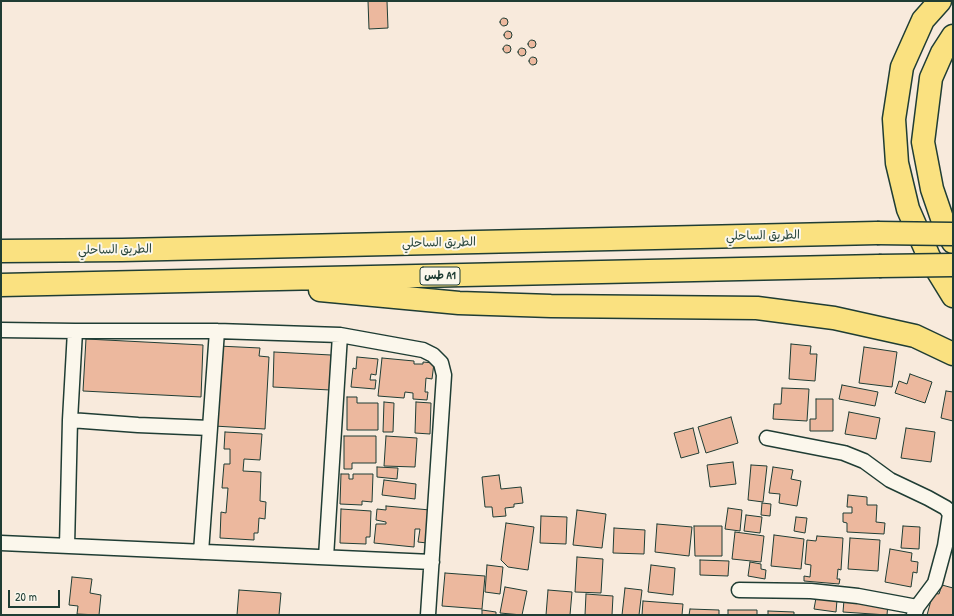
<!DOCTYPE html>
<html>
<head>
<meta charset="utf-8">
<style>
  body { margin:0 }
  #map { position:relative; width:954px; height:616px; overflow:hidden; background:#f8eadc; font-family:"Patrick Hand",sans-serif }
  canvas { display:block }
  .frame { position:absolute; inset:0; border:2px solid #1f3d34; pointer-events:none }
  .scale { position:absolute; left:8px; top:590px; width:52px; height:18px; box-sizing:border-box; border:2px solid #1f3d34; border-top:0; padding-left:5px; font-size:12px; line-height:14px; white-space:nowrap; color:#1f3d34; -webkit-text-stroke:3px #fbf7ec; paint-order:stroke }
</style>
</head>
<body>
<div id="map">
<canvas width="954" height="616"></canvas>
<div class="frame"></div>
<div class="scale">20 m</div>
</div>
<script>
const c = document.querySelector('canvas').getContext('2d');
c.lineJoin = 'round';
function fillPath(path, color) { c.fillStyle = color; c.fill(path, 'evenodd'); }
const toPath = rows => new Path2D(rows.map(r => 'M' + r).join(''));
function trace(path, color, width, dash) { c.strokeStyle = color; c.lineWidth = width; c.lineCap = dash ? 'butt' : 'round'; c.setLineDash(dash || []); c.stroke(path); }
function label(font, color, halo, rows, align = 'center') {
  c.font = font + ' "Patrick Hand","Playpen Sans Arabic",sans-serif'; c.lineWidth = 4; c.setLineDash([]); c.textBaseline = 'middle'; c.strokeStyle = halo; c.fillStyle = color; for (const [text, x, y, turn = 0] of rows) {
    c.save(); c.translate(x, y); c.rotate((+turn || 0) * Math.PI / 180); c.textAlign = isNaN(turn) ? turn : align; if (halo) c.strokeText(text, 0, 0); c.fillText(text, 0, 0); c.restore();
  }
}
const building = toPath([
  [368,1,387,1,388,28,369,29,368,1],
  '500 22a4 4 0 1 1 8 0a4 4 0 1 1-8 0Z',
  '504 35a4 4 0 1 1 8 0a4 4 0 1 1-8 0Z',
  '528 44a4 4 0 1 1 8 0a4 4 0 1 1-8 0Z',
  '503 49a4 4 0 1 1 8 0a4 4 0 1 1-8 0Z',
  '518 52a4 4 0 1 1 8 0a4 4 0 1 1-8 0Z',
  '529 61a4 4 0 1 1 8 0a4 4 0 1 1-8 0Z',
  [86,339,203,345,201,397,83,391,86,339],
  [791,344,811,346,810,354,817,354,815,381,789,379,791,344],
  [218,346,260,348,259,356,269,357,265,429,214,426,218,346],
  [864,347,897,352,892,387,859,383,864,347],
  [274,352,331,355,330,390,273,387,274,352],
  [357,357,378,359,376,375,371,374,370,380,376,380,375,389,351,387,353,368,356,369,357,357],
  [382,358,414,361,414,364,423,364,423,362,434,363,432,379,426,378,425,392,428,392,427,400,413,399,413,393,405,392,404,398,378,396,382,358],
  [910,374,932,382,925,403,895,393,899,381,907,384,910,374],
  [842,385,878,392,875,406,839,399,842,385],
  [782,388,809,389,807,421,773,419,774,404,781,404,782,388],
  [946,391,953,392,953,421,941,418,946,391],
  [347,397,357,397,357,403,378,403,378,430,347,430,347,397],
  [816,399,833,399,833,431,810,431,810,419,816,419,816,399],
  [384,402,394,403,393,432,383,432,384,402],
  [416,402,431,403,430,434,415,433,416,402],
  [849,412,880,418,876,439,845,434,849,412],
  [731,417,738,443,706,453,698,427,731,417],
  [693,428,699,453,681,458,674,433,693,428],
  [906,428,935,432,931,462,901,458,906,428],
  [225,432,262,434,260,460,244,459,243,471,261,472,260,501,266,502,265,519,259,518,258,533,254,533,254,540,220,538,221,512,226,513,228,488,222,488,224,464,230,464,230,449,224,449,225,432],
  [344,436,376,436,376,463,352,463,352,469,344,469,344,436],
  [386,436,417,438,415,467,384,466,386,436],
  [733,462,736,484,710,487,707,465,733,462],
  [751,465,767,466,763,502,748,500,751,465],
  [377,467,398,468,397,479,377,477,377,467],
  [773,467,793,470,791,479,801,481,797,506,779,503,780,494,769,493,773,467],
  [341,474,349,474,349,479,353,479,353,474,373,474,372,502,362,501,362,505,340,504,341,474],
  [499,475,501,489,521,487,523,503,514,504,514,507,505,508,506,516,493,517,492,507,485,507,482,477,499,475],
  [384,480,416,484,415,499,382,495,384,480],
  [848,495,867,497,867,505,877,505,876,522,885,523,884,534,847,532,847,523,843,522,843,513,852,513,852,507,847,507,848,495],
  [762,503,771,504,770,516,761,515,762,503],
  [386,506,430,510,427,543,418,542,420,529,415,529,414,547,374,543,376,524,386,524,386,522,376,520,377,509,386,510,386,506],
  [728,508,742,510,740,531,725,529,728,508],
  [341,509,371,511,370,537,366,537,366,544,340,543,341,509],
  [577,510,606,514,602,548,573,545,577,510],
  [746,515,762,517,760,533,744,531,746,515],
  [541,516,567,517,566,544,540,543,541,516],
  [796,517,807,518,805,533,794,531,796,517],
  [506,523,534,527,528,570,508,567,501,560,506,523],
  [657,524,692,527,689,556,655,552,657,524],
  [694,526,722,526,722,556,695,556,694,526],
  [903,526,920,527,919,549,901,548,903,526],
  [614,528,645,530,644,554,613,553,614,528],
  [735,532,764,536,761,562,732,559,735,532],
  [774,535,804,539,801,569,771,566,774,535],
  [817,536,843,538,841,570,838,569,837,579,840,579,839,584,804,581,804,576,810,577,811,565,805,564,807,540,816,541,817,536],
  [850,538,880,540,878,571,848,569,850,538],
  [890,549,912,553,911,561,918,562,917,573,913,572,911,587,885,582,890,549],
  [577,557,603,559,601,593,575,592,577,557],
  [700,560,729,561,728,576,700,575,700,560],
  [750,562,761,564,761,569,766,570,765,579,748,576,750,562],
  [487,565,503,567,500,594,485,592,487,565],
  [651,565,675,568,673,595,648,592,651,565],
  [445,573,485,576,482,609,442,606,445,573],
  [72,577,92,579,90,593,101,595,99,615,77,614,78,606,69,605,72,577],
  [942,585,953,588,953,615,927,615,933,593,939,594,942,585],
  [505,587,527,591,522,615,500,613,505,587],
  [625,588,642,590,639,615,622,615,625,588],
  [239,590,281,593,279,615,237,615,239,590],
  [548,590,572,592,570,615,546,615,548,590],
  [586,594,613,596,612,615,585,615,586,594],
  [816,598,837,600,836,612,814,609,816,598],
  [844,600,888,603,887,615,843,612,844,600],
  [643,601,683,604,682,615,642,615,643,601],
  [690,609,719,610,719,615,689,615,690,609],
  [482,610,496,612,496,615,482,615,482,610],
  [728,610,757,610,757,615,728,615,728,610],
  [768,611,794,612,794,615,768,615,768,611]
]);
const minor = toPath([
  [1,330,75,331,217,331,340,335,423,350,433,355,441,363,444,375,428,615],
  [70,420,138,425,210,428],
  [767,438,844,453,864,461,890,480,928,498,946,508,950,514,953,514],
  [1,543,432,562],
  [67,546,70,420,75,331],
  [201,552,217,331],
  [326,557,340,335],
  [739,590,811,591,858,596,917,607],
  [914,615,917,607,935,583,945,546,950,514]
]);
const trunk = toPath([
  [940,1,923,20,902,67,894,119,897,163,908,209,929,257,953,296],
  [953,36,942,53,931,78,923,142,932,189,946,230,953,242],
  [1,251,122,250,877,233],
  [1,285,879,266],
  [320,290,459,303,551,306,757,308,834,318,915,336,953,354]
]);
const trunkBridge = toPath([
  [877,233,953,234],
  [879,266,953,265]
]);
const shields = [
  [440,276,40]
];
const shieldNames = [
  ["طس A1",440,276]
];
const streetNames = [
  ["الطريق الساحلي",763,236,-1],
  ["الطريق الساحلي",439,243,-1],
  ["الطريق الساحلي",115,250,-1]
];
fillPath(building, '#ecb89e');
trace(building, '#1f3d34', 1);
trace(minor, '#1f3d34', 17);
trace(trunk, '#1f3d34', 25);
trace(minor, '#fbf7ec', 14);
trace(trunk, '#fae180', 22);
trace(trunkBridge, '#1f3d34', 25, []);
trace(trunkBridge, '#fae180', 22);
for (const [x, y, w] of shields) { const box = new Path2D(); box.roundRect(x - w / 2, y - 9, w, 18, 3); c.fillStyle = '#fbf7ec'; c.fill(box); trace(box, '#1f3d34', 1); }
label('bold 11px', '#1f3d34', null, shieldNames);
label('12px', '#1f3d34', '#fbf7ec', streetNames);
</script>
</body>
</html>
